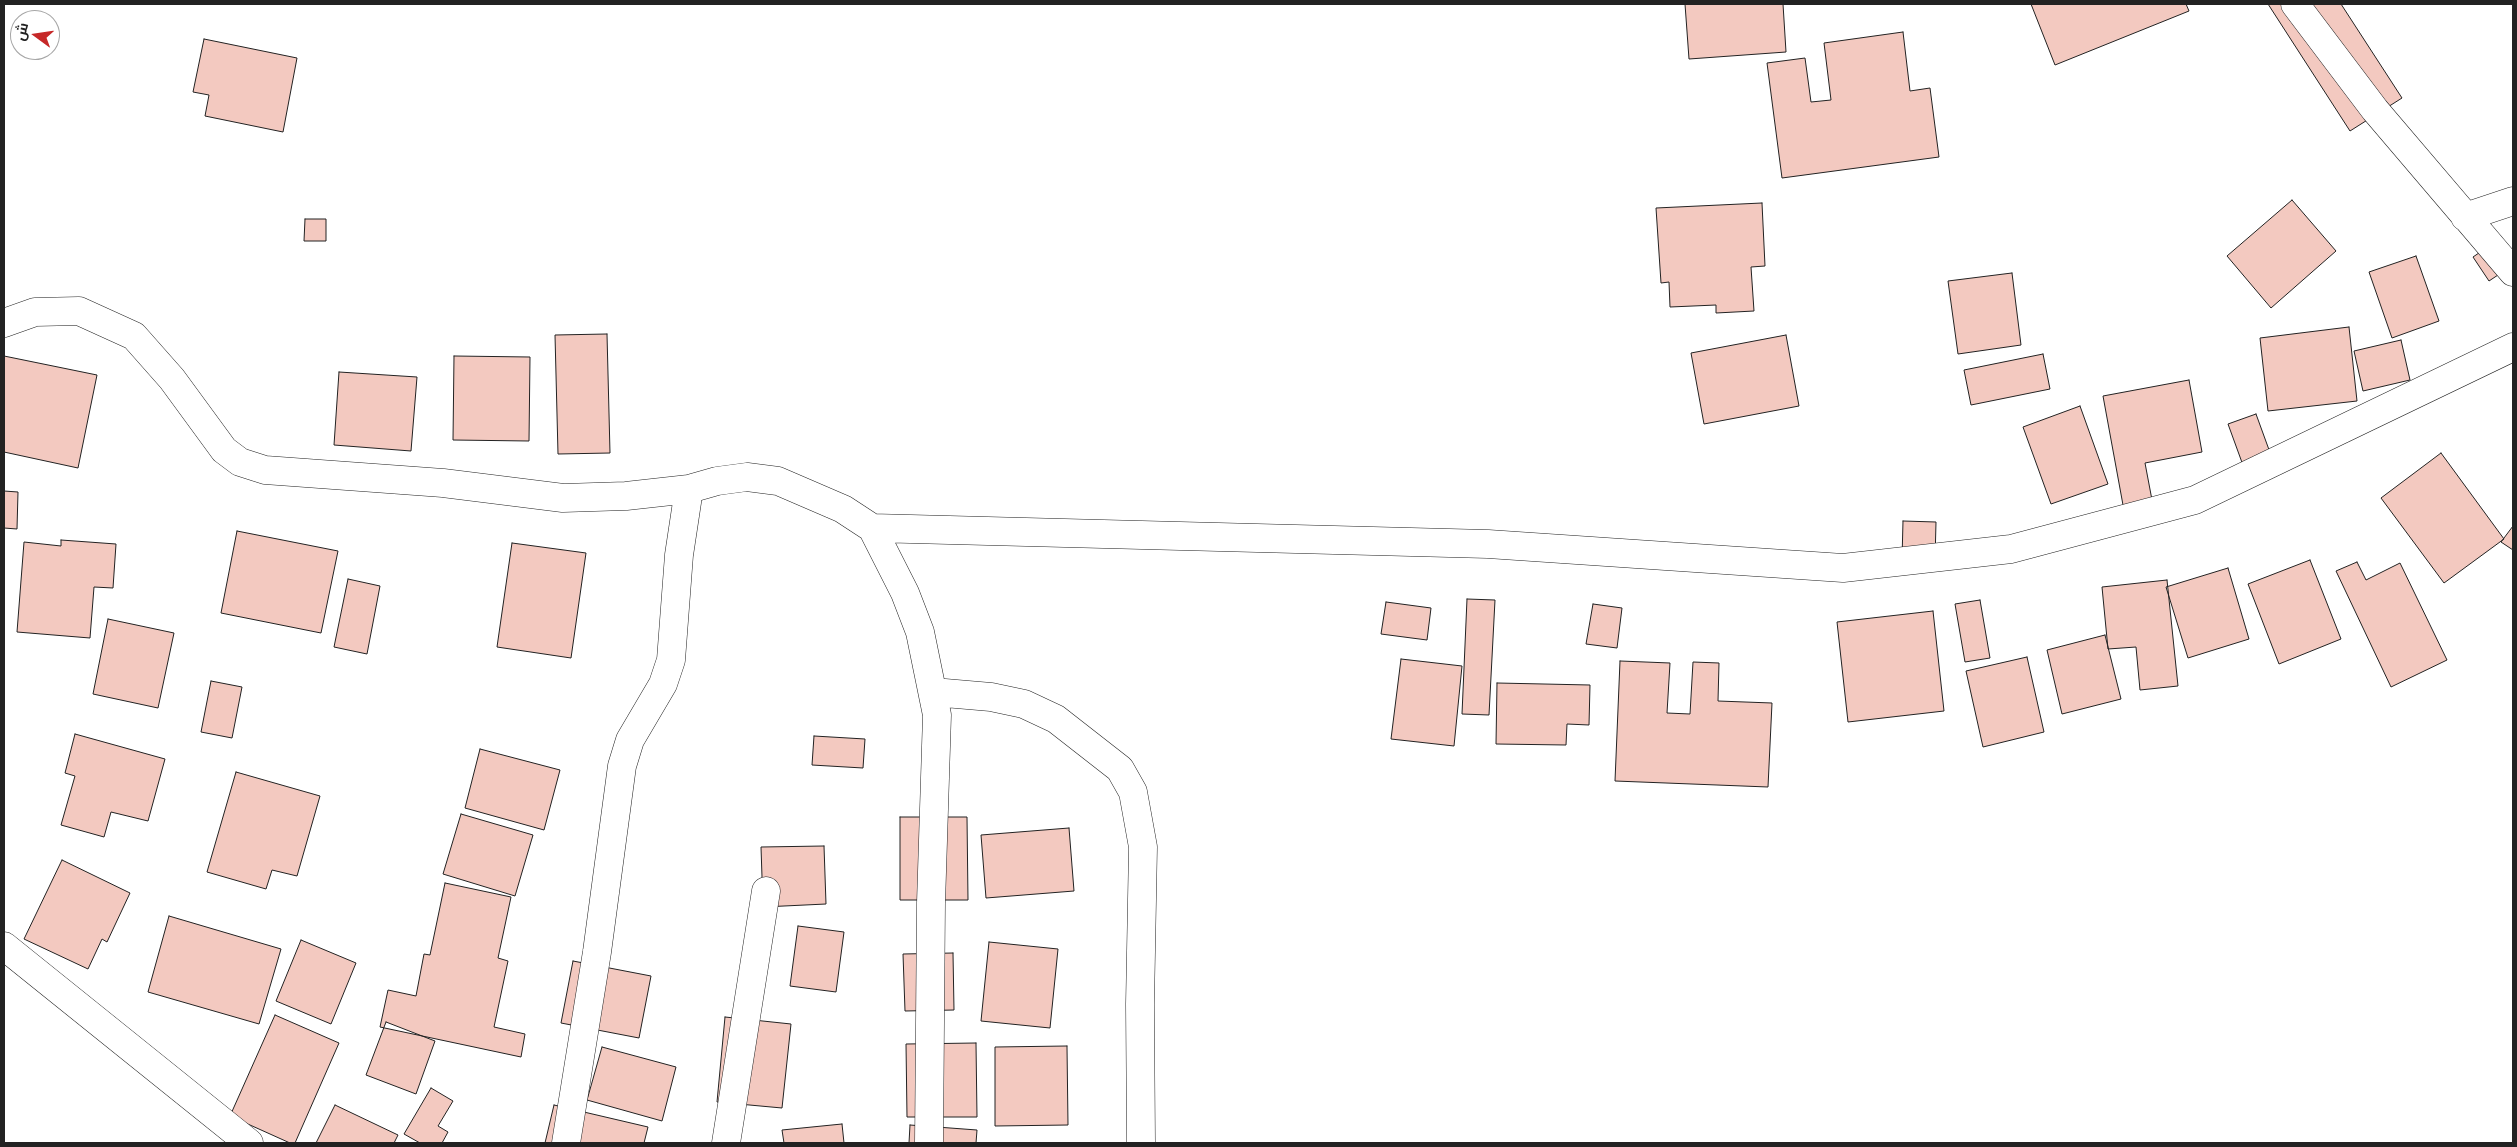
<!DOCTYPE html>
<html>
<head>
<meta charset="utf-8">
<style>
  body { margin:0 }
  #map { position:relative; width:2517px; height:1147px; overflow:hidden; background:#fff; font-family:Quicksand,Cairo,sans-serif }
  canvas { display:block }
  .frame { position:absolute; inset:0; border:5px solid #222; pointer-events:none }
  .north { position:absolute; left:10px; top:10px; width:50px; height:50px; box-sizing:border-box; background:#fff; border:1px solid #a7a7a7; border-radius:50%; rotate:284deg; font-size:14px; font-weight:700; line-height:20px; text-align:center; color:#222 }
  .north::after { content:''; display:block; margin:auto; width:18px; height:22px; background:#c62828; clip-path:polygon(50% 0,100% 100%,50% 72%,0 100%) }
</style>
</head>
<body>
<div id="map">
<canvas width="2517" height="1147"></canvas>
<div class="frame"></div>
<div class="north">ش</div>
</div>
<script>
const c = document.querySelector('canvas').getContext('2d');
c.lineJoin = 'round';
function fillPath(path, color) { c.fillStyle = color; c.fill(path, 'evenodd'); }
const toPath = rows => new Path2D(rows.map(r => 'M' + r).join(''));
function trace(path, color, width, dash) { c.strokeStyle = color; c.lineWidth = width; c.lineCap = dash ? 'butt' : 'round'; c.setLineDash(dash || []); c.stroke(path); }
const building = toPath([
  [1685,4,1783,4,1786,52,1689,59,1685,4],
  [2031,4,2186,4,2189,11,2055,65,2031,4],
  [2268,4,2341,4,2402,98,2350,131,2268,4],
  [1903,32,1910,91,1930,88,1939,157,1782,178,1767,63,1805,58,1811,102,1831,100,1824,43,1903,32],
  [204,39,297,58,283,132,205,116,209,95,193,92,204,39],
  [2292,200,2336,251,2271,308,2227,256,2292,200],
  [1762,203,1765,266,1751,267,1754,311,1716,313,1716,305,1670,307,1669,282,1661,283,1656,208,1762,203],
  [305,219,326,219,326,241,304,241,305,219],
  [2498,240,2513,265,2489,281,2473,257,2498,240],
  [2416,256,2439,321,2392,338,2369,272,2416,256],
  [2012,273,2021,345,1958,354,1948,281,2012,273],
  [2349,327,2357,401,2268,411,2260,338,2349,327],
  [607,334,610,453,558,454,555,335,607,334],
  [1786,335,1799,406,1704,424,1691,353,1786,335],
  [2401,340,2410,380,2363,391,2354,351,2401,340],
  [2043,354,2050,389,1971,405,1964,370,2043,354],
  [4,356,97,375,78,468,4,452,4,356],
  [454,356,530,357,529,441,453,440,454,356],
  [339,372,417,377,411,451,334,445,339,372],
  [2189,380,2202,452,2145,463,2152,500,2123,505,2103,396,2189,380],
  [2080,406,2108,484,2051,504,2023,427,2080,406],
  [2256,414,2272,458,2244,468,2228,424,2256,414],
  [2441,453,2504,539,2444,583,2381,498,2441,453],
  [4,491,18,492,17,529,4,528,4,491],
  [1903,521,1936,522,1935,561,1902,560,1903,521],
  [2513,526,2513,550,2501,542,2513,526],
  [237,531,338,551,321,633,221,613,237,531],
  [61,540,116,544,113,588,94,587,90,638,17,632,24,542,61,546,61,540],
  [512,543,586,553,571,658,497,647,512,543],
  [2310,560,2341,639,2279,664,2248,584,2310,560],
  [2357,562,2366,580,2400,563,2447,660,2391,687,2336,571,2357,562],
  [2228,568,2249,639,2188,658,2166,587,2228,568],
  [348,579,380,586,367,654,334,647,348,579],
  [2167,580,2178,686,2140,690,2136,647,2108,649,2102,587,2167,580],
  [1467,599,1495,600,1489,715,1462,714,1467,599],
  [1980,600,1990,658,1965,662,1955,604,1980,600],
  [1386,602,1431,608,1427,640,1381,634,1386,602],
  [1593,604,1622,608,1617,648,1586,644,1593,604],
  [1933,611,1944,711,1848,722,1837,622,1933,611],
  [108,619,174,633,158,708,93,694,108,619],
  [2105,635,2121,699,2062,714,2047,650,2105,635],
  [2027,657,2044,732,1983,747,1966,671,2027,657],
  [1401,659,1462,666,1454,746,1391,739,1401,659],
  [1620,661,1670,663,1667,713,1690,714,1693,662,1719,663,1718,701,1772,703,1768,787,1615,781,1620,661],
  [211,681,242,687,232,738,201,732,211,681],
  [1497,683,1590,685,1589,725,1567,724,1566,745,1496,744,1497,683],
  [75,734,165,759,148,821,111,812,104,837,61,825,75,776,65,773,75,734],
  [814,736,865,739,863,768,812,765,814,736],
  [480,749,560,770,544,830,465,808,480,749],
  [236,772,320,796,297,876,272,870,266,889,207,872,236,772],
  [461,814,533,835,515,896,443,874,461,814],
  [900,817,967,817,968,900,900,900,900,817],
  [1069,828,1074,891,986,898,981,835,1069,828],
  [824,846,826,904,763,907,761,847,824,846],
  [62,860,130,893,107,942,102,939,88,969,24,939,62,860],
  [445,883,511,897,498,958,508,961,494,1027,525,1034,521,1057,380,1027,388,990,416,996,424,954,430,955,445,883],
  [169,916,281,949,259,1024,148,992,169,916],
  [798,926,844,932,836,992,790,986,798,926],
  [301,940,356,963,331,1024,276,1001,301,940],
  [989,942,1058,949,1050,1028,981,1021,989,942],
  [953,953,954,1010,905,1011,903,954,953,953],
  [573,961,651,976,639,1038,561,1023,573,961],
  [275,1015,339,1043,295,1143,290,1143,230,1116,275,1015],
  [725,1017,791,1024,782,1108,717,1102,725,1017],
  [386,1022,435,1041,416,1094,366,1075,386,1022],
  [976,1043,977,1117,907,1117,906,1044,976,1043],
  [1067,1046,1068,1125,995,1126,995,1047,1067,1046],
  [602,1047,676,1067,662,1121,587,1100,602,1047],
  [431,1088,453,1101,438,1126,448,1132,442,1143,420,1143,404,1134,431,1088],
  [335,1105,398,1135,394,1143,316,1143,335,1105],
  [554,1105,648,1127,644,1143,545,1143,554,1105],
  [842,1124,844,1143,784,1143,782,1130,842,1124],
  [910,1125,977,1130,976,1143,909,1143,910,1125]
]);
const street = toPath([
  [2295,4,2375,110,2513,272],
  [2465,217,2513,201],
  [4,323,35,312,79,311,134,336,172,379,224,450,240,462,265,470,443,483,563,498,626,496,689,489,717,481,747,477,778,481,843,509,872,528,905,593,920,632,937,715,931,903,929,1143],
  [872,528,1488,544,1843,568,2011,549,2195,500,2513,347],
  [933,692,991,697,1024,704,1056,719,1120,769,1133,792,1143,847,1140,1004,1141,1143],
  [4,946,249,1143],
  [566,1143,597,952,622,766,630,740,663,684,671,660,679,555,689,489],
  [726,1143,766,891]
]);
fillPath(building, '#f3c9c0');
trace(building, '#222', 1);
trace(street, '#222', 29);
trace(street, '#fff', 28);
</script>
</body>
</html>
